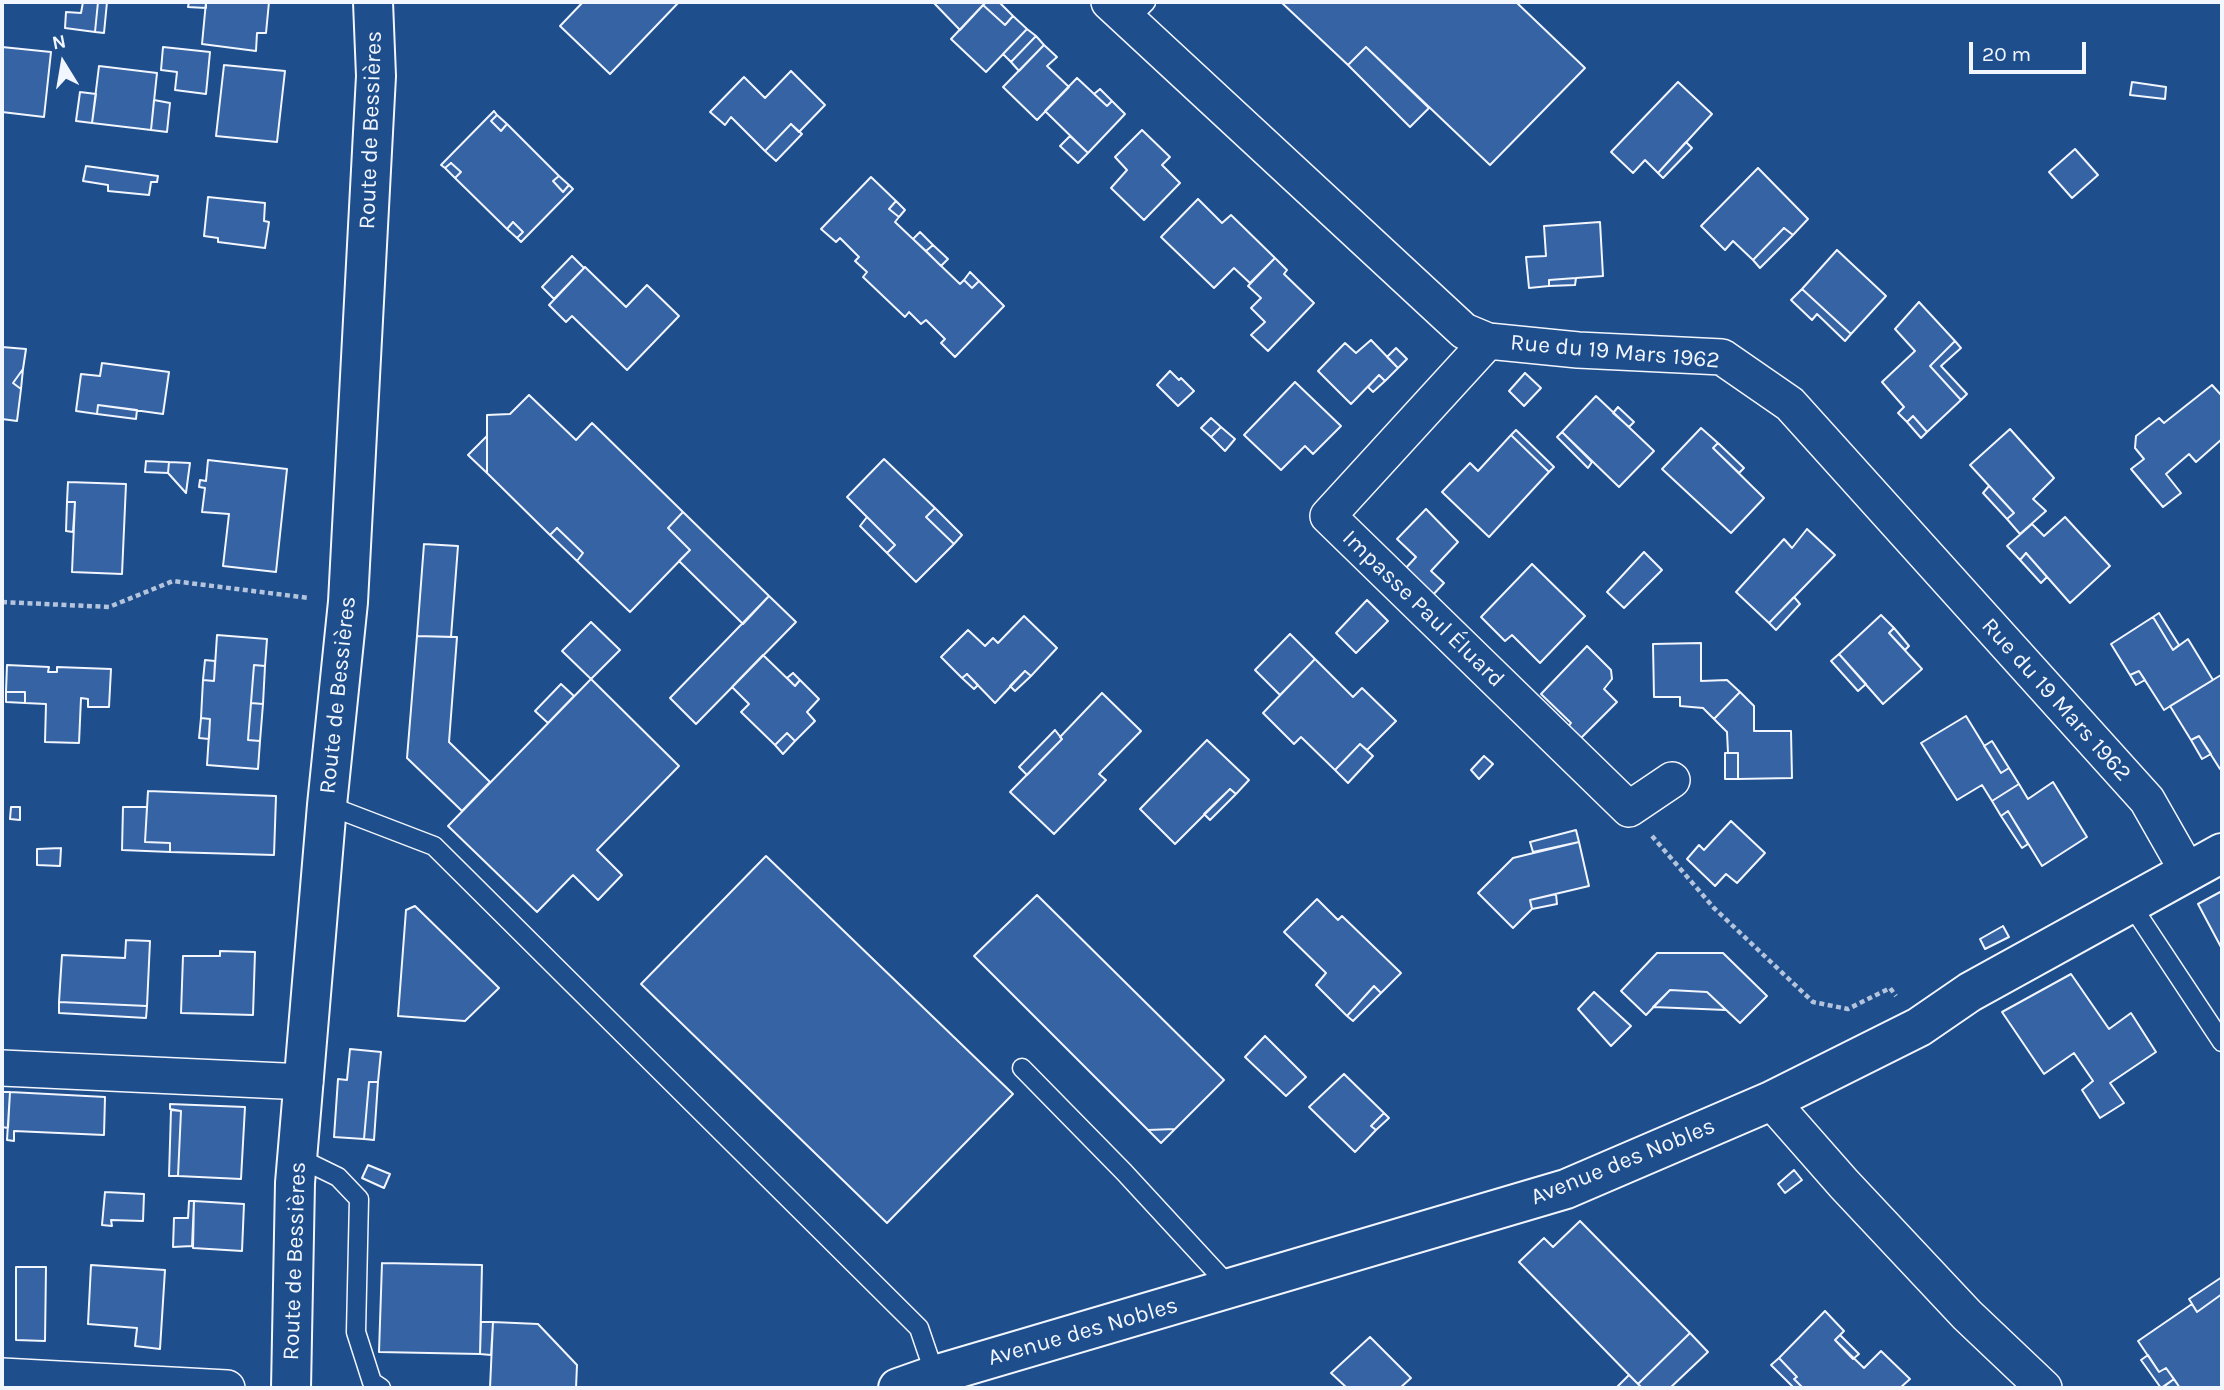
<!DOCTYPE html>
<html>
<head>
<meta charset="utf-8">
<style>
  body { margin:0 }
  #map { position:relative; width:2224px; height:1390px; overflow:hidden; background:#1f4e8c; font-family:Karla,sans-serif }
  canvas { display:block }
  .frame { position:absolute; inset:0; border:4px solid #f2f6ff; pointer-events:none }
  .north { position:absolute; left:28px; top:28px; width:70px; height:70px; -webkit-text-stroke:5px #1f4e8c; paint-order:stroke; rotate:349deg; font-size:19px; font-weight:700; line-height:28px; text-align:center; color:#f2f6ff }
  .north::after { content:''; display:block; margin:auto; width:24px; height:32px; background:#f2f6ff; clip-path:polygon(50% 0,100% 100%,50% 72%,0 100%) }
  .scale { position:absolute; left:1969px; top:42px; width:117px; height:32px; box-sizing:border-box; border:4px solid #f2f6ff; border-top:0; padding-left:9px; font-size:21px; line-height:24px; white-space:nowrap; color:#f2f6ff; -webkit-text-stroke:5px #1f4e8c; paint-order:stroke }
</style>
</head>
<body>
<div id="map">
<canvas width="2224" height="1390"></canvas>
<div class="frame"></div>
<div class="north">N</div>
<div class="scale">20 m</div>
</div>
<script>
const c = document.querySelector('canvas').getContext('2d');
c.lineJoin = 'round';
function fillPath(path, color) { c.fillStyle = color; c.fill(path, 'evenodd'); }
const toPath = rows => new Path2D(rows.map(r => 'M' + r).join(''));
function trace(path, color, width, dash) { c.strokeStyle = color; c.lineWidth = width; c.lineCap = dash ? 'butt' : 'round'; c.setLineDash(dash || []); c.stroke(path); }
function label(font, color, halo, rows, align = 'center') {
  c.font = font + ' Karla,sans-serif'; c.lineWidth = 5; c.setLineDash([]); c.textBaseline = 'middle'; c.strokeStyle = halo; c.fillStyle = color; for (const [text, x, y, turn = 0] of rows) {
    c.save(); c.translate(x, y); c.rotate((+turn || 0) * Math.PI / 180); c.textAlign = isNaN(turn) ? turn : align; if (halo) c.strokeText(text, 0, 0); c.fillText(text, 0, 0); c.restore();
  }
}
const building = toPath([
  [83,2,98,2,95,32,65,28,66,12,81,13,83,2],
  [98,2,107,2,104,33,95,32,98,2],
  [189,2,206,2,206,8,188,7,189,2],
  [206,2,269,2,266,33,257,33,256,51,202,44,206,2],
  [583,2,679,2,610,74,560,26,583,2],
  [933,2,986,2,960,30,933,2],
  [986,2,999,2,1013,16,1005,25,983,5,986,2],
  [1281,2,1516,2,1585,68,1490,165,1366,47,1348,65,1281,2],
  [983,5,1005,25,1013,16,1027,29,986,72,951,39,983,5],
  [1027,29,1036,36,1011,62,1003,54,1027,29],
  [1036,36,1044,45,1019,71,1011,62,1036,36],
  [1044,45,1057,57,1047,66,1069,87,1037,120,1003,87,1044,45],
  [2,47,51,52,44,117,2,112,2,47],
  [163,47,210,52,206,94,175,90,177,72,161,70,163,47],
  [1366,47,1429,108,1410,127,1348,65,1366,47],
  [224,65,285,71,277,142,216,136,224,65],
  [99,66,157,73,151,130,92,123,99,66],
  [791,71,825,105,799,132,791,124,765,151,731,117,725,125,710,112,744,77,765,98,791,71],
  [1077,78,1107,106,1112,101,1125,114,1088,153,1045,111,1077,78],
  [1678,82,1712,114,1658,173,1645,160,1633,173,1611,152,1678,82],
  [2132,82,2166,87,2165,99,2130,95,2132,82],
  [1100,89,1112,101,1107,106,1094,94,1100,89],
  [80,92,96,94,92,123,76,121,80,92],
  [154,100,170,103,167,132,151,130,154,100],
  [494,111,497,115,491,121,501,131,507,124,559,176,553,181,563,192,569,185,573,189,521,242,517,238,523,232,513,222,507,229,455,178,461,172,451,163,445,168,441,165,494,111],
  [497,115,507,124,501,131,491,121,497,115],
  [791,124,802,134,776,161,765,151,791,124],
  [1142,130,1170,157,1162,165,1180,183,1144,220,1111,188,1127,170,1115,157,1142,130],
  [1070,136,1088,153,1078,163,1060,146,1070,136],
  [1686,142,1692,148,1663,178,1658,173,1686,142],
  [2075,149,2098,175,2072,198,2049,172,2075,149],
  [451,163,461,172,455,178,445,168,451,163],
  [86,166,158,176,157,182,151,182,149,195,108,191,108,185,83,181,86,166],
  [1758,168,1808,219,1793,235,1784,228,1753,260,1733,241,1725,250,1701,226,1758,168],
  [559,176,569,185,563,192,553,181,559,176],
  [871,177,896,201,889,209,899,217,895,222,913,239,960,284,964,280,972,288,979,281,1004,306,955,357,941,343,945,339,926,320,921,324,909,312,905,317,863,277,867,272,855,261,859,257,840,238,836,242,821,229,871,177],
  [208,197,265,203,264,221,269,222,265,248,218,242,218,238,204,236,208,197],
  [1198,199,1222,223,1231,215,1275,258,1250,283,1234,268,1214,288,1161,237,1198,199],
  [896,201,905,210,899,217,889,209,896,201],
  [513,222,523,232,517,238,507,229,513,222],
  [1600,222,1603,276,1549,280,1549,286,1529,288,1526,257,1546,256,1544,226,1600,222],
  [1784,228,1793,235,1760,268,1753,260,1784,228],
  [920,232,933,245,926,251,913,239,920,232],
  [933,245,948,259,941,266,926,251,933,245],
  [1837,250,1886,296,1851,334,1802,289,1837,250],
  [572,256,584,268,554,299,542,287,572,256],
  [1275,258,1287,270,1284,274,1314,303,1268,351,1251,335,1265,322,1251,308,1261,298,1248,286,1275,258],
  [585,267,626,307,647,285,679,316,627,370,572,316,566,322,549,305,585,267],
  [970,272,979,281,972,288,964,280,970,272],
  [1576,278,1575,285,1549,286,1549,280,1576,278],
  [1802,289,1851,334,1845,341,1817,314,1812,320,1791,300,1802,289],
  [1919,302,1955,341,1930,366,1961,400,1927,432,1913,416,1907,422,1898,413,1904,407,1882,382,1915,351,1895,329,1919,302],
  [1371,340,1398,368,1385,381,1379,375,1351,404,1318,371,1345,343,1356,353,1371,340],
  [1955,341,1961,348,1941,366,1967,394,1961,400,1930,366,1955,341],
  [2,347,26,349,23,369,13,383,21,389,17,421,2,419,2,347],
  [1396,348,1407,359,1398,368,1387,357,1396,348],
  [102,363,169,372,163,414,98,405,97,414,76,411,81,374,100,376,102,363],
  [23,369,21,389,13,383,23,369],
  [1170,371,1179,380,1181,378,1194,391,1178,406,1157,385,1170,371],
  [1525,373,1541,388,1524,406,1509,391,1525,373],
  [1379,375,1385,381,1373,392,1368,387,1379,375],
  [1295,382,1341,426,1313,454,1305,446,1281,470,1244,435,1295,382],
  [2212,385,2222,396,2222,439,2196,462,2189,454,2166,474,2181,493,2163,507,2131,469,2144,459,2135,448,2136,436,2159,418,2164,423,2212,385],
  [529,395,576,440,592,423,683,512,668,528,690,550,630,612,577,561,583,553,557,528,550,535,487,473,487,415,510,414,529,395],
  [1596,396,1654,451,1619,487,1562,432,1596,396],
  [98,405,137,410,136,419,97,414,98,405],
  [1618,407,1634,422,1629,427,1613,413,1618,407],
  [1913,416,1927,432,1921,438,1907,422,1913,416],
  [1211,418,1221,427,1211,437,1201,428,1211,418],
  [1221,427,1235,439,1225,451,1211,437,1221,427],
  [1701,428,1718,443,1713,448,1764,498,1731,533,1662,469,1701,428],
  [2010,429,2054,478,2033,499,2046,511,2020,534,2007,519,2014,513,1970,465,2010,429],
  [1516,430,1554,467,1549,472,1511,435,1516,430],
  [1562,432,1592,462,1588,468,1557,437,1562,432],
  [1511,435,1549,472,1489,537,1442,492,1470,463,1478,471,1511,435],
  [487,436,487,473,468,455,487,436],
  [1718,443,1744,468,1739,473,1713,448,1718,443],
  [884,459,935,508,926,517,954,544,916,582,887,553,895,545,847,497,884,459],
  [208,460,287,469,276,572,223,566,229,514,202,512,205,488,199,487,200,480,206,481,208,460],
  [146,461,169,462,168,473,145,472,146,461],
  [169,462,190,463,186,493,168,473,169,462],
  [68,482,126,484,122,574,72,572,75,502,67,502,68,482],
  [1989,486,2014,513,2007,519,1983,493,1989,486],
  [67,502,75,502,73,532,66,531,67,502],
  [935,508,962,535,954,544,926,517,935,508],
  [1426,509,1458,542,1431,571,1444,583,1431,597,1404,570,1416,557,1397,539,1426,509],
  [683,512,769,596,743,624,679,561,690,550,668,528,683,512],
  [867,517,895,545,887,553,860,526,867,517],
  [2065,517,2110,566,2070,603,2026,553,2020,560,2007,546,2032,524,2044,536,2065,517],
  [557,528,583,553,577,561,550,535,557,528],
  [1807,529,1835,555,1769,623,1736,592,1784,539,1792,548,1807,529],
  [424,544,458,546,451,637,417,636,424,544],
  [1644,552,1662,570,1624,608,1607,592,1644,552],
  [2026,553,2047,577,2041,583,2020,560,2026,553],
  [1532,564,1585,616,1540,663,1512,635,1505,641,1481,617,1532,564],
  [769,596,796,622,696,724,670,698,769,596],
  [1794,597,1800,604,1776,630,1769,623,1794,597],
  [1367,600,1388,621,1356,653,1336,633,1367,600],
  [2159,613,2179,645,2173,650,2153,617,2159,613],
  [1881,615,1894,628,1889,633,1922,669,1883,704,1839,654,1881,615],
  [1024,616,1057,648,1031,676,1025,671,995,703,967,674,962,678,941,657,968,630,985,646,993,638,998,643,1024,616],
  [2153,617,2173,650,2188,639,2213,680,2164,710,2139,671,2130,675,2111,644,2153,617],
  [591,622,620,650,591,679,562,651,591,622],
  [1894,628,1909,646,1905,650,1889,633,1894,628],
  [1290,634,1315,659,1280,695,1255,670,1290,634],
  [217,635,267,639,265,666,254,665,248,740,260,741,258,769,207,765,210,719,201,718,203,680,214,681,217,635],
  [417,636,457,637,449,742,490,782,462,811,407,758,417,636],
  [1701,643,1701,681,1727,680,1740,692,1714,719,1703,708,1680,706,1680,697,1654,697,1653,644,1701,643],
  [1587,646,1611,670,1612,679,1604,689,1617,702,1579,740,1567,728,1571,723,1541,694,1587,646],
  [1839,654,1866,684,1858,691,1831,661,1839,654],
  [763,655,795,686,800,680,819,699,807,712,815,721,795,741,787,733,775,745,741,712,749,704,732,687,763,655],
  [1315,659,1353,697,1362,688,1396,721,1367,750,1360,744,1335,770,1301,737,1294,744,1263,713,1315,659],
  [205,660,215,661,214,681,203,680,205,660],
  [7,665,49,667,48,672,57,672,57,667,111,669,109,707,88,707,88,699,81,698,79,743,45,742,46,704,25,703,25,692,6,692,7,665],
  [254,665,265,666,263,704,251,703,254,665],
  [1025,671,1031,676,1015,691,1010,686,1025,671],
  [2139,671,2145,680,2136,685,2130,675,2139,671],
  [793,673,800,680,795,686,787,678,793,673],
  [967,674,978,685,974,689,962,678,967,674],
  [2221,675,2222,768,2220,769,2199,736,2191,740,2170,706,2221,675],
  [591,679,679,766,597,850,622,875,598,900,573,875,537,912,448,826,591,679],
  [561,684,574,696,548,723,535,711,561,684],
  [6,692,25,692,25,703,6,702,6,692],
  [1740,692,1754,706,1754,731,1791,731,1792,778,1738,779,1738,753,1728,753,1727,732,1714,719,1740,692],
  [1102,693,1141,731,1099,774,1106,780,1054,834,1010,792,1062,739,1060,737,1102,693],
  [251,703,263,704,260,741,248,740,251,703],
  [1966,716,2001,773,2009,768,2019,784,1992,801,1982,785,1957,800,1921,743,1966,716],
  [201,718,210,719,209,739,199,738,201,718],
  [1055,730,1062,739,1027,775,1019,767,1055,730],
  [787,733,795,741,783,754,775,745,787,733],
  [2199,736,2211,754,2202,759,2191,740,2199,736],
  [1207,740,1249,780,1236,794,1230,789,1175,844,1140,809,1207,740],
  [1992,741,2009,768,2001,773,1984,746,1992,741],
  [1360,744,1373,756,1348,783,1335,770,1360,744],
  [1725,753,1738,753,1738,779,1725,779,1725,753],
  [1484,756,1493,764,1479,779,1471,770,1484,756],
  [2053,782,2087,837,2042,866,2008,811,2001,816,1992,801,2019,784,2028,799,2053,782],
  [1230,789,1236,794,1210,820,1204,814,1230,789],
  [148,791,276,796,274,855,170,852,170,843,145,842,148,791],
  [11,807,20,807,20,820,10,819,11,807],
  [123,807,147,807,145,842,170,843,170,852,122,850,123,807],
  [2008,811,2028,844,2022,848,2001,816,2008,811],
  [1731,821,1765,853,1737,883,1726,874,1715,886,1687,859,1699,845,1704,850,1731,821],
  [1576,830,1579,842,1533,852,1530,842,1576,830],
  [1579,842,1589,886,1530,900,1532,909,1513,928,1478,893,1513,858,1579,842],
  [61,848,60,866,37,865,37,849,61,848],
  [766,856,1013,1094,887,1223,641,984,766,856],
  [2222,891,2222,949,2198,904,2222,891],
  [1556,894,1557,904,1532,909,1530,900,1556,894],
  [1037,895,1224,1080,1175,1129,1148,1130,974,956,1037,895],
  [1317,899,1338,920,1342,916,1401,973,1381,993,1374,986,1347,1016,1316,985,1326,973,1284,932,1317,899],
  [415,906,499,988,465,1021,398,1016,406,910,415,906],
  [2003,926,2009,937,1985,949,1980,939,2003,926],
  [126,940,150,941,147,1006,59,1002,62,955,125,958,126,940],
  [220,951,255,952,253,1015,181,1013,183,956,220,956,220,951],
  [1657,953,1723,953,1767,996,1740,1023,1707,992,1670,990,1646,1015,1621,991,1657,953],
  [2071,974,2109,1029,2131,1013,2156,1052,2110,1083,2124,1103,2100,1118,2082,1090,2093,1081,2074,1053,2044,1074,2002,1012,2071,974],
  [1374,986,1381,993,1353,1021,1347,1016,1374,986],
  [1670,990,1707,992,1726,1010,1653,1007,1670,990],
  [1594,992,1631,1026,1611,1046,1578,1009,1594,992],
  [59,1002,147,1006,146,1018,59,1013,59,1002],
  [1265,1036,1306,1077,1286,1096,1245,1057,1265,1036],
  [350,1049,381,1052,378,1082,369,1082,364,1139,334,1137,338,1079,347,1080,350,1049],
  [1344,1074,1384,1113,1371,1126,1376,1130,1355,1152,1309,1107,1344,1074],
  [369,1082,378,1082,374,1140,364,1139,369,1082],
  [2,1092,10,1092,8,1128,2,1127,2,1092],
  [10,1092,105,1097,104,1135,14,1131,14,1141,7,1140,10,1092],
  [170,1104,245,1107,241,1179,178,1176,181,1111,170,1109,170,1104],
  [171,1110,181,1111,178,1176,169,1176,171,1110],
  [1384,1113,1389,1118,1376,1130,1371,1126,1384,1113],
  [1175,1129,1161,1143,1148,1130,1175,1129],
  [368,1165,390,1174,384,1188,362,1178,368,1165],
  [1794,1170,1802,1180,1785,1193,1778,1184,1794,1170],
  [105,1192,144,1194,143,1221,111,1220,112,1226,102,1225,105,1192],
  [189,1201,194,1201,192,1246,173,1247,174,1218,188,1218,189,1201],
  [194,1201,244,1204,242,1251,193,1248,194,1201],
  [1580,1221,1690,1333,1638,1384,1519,1262,1544,1238,1553,1247,1580,1221],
  [382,1263,482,1265,480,1354,379,1352,382,1263],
  [91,1265,165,1270,160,1349,135,1346,137,1328,88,1324,91,1265],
  [16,1267,46,1267,45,1341,16,1340,16,1267],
  [2222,1277,2222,1294,2197,1312,2189,1299,2222,1277],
  [2222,1294,2222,1388,2180,1388,2166,1368,2159,1372,2138,1341,2192,1304,2197,1312,2222,1294],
  [1825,1311,1844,1331,1835,1340,1864,1368,1881,1351,1910,1379,1900,1388,1803,1388,1794,1379,1797,1377,1779,1358,1825,1311],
  [481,1322,493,1322,491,1355,480,1354,481,1322],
  [493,1322,538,1324,577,1365,576,1388,490,1388,493,1322],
  [1690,1333,1708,1352,1670,1388,1642,1388,1638,1384,1690,1333],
  [1840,1335,1859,1354,1853,1359,1835,1340,1840,1335],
  [1370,1337,1411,1378,1400,1388,1347,1388,1331,1373,1370,1337],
  [2148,1355,2159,1372,2166,1368,2174,1379,2161,1388,2141,1360,2148,1355],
  [1779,1358,1797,1377,1794,1379,1803,1388,1794,1388,1771,1365,1779,1358],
  [1629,1375,1642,1388,1616,1388,1629,1375],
  [2174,1379,2180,1388,2162,1388,2174,1379]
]);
const path = toPath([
  [2,602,109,607,173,581,309,598],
  [1652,836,1714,908,1813,1002,1848,1009,1890,988,1896,996]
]);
const lane = toPath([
  [1128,20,1146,2],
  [327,805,434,846,919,1328,935,1375],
  [2130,903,2222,1042],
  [1022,1068,1124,1172,1231,1288],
  [299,1158,338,1177,359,1199,356,1332,372,1382,381,1388]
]);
const street = toPath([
  [1109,2,1464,331,1488,341,1578,350,1722,357,1790,404,2147,800,2188,872],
  [1488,341,1328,516,1629,809,1672,780],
  [2,1068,305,1082],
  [1771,1101,1844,1184,1967,1315,2044,1388],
  [2,1376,227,1388]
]);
const secondary = toPath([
  [291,1388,295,1183,327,805,348,602,376,76,373,2],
  [898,1388,935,1375,1566,1189,1771,1101,1919,1027,1970,992,2222,853]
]);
const streetNames = [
  ["Route de Bessières",371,130,-88],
  ["Rue du 19 Mars 1962",1615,352,5],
  ["Impasse Paul Éluard",1423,609,44],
  ["Route de Bessières",338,695,-84],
  ["Rue du 19 Mars 1962",2056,700,48],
  ["Avenue des Nobles",1623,1162,-22],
  ["Route de Bessières",295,1261,-88],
  ["Avenue des Nobles",1083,1332,-16]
];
fillPath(building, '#3563a3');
trace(building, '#f2f6ff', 2);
trace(lane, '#f2f6ff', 21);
trace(street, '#f2f6ff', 38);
trace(secondary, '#f2f6ff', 42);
trace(path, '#b3c4dc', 4.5, [5, 3.5]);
trace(lane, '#1f4e8c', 18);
trace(street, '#1f4e8c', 35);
trace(secondary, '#1f4e8c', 38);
label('23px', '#f2f6ff', '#1f4e8c', streetNames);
</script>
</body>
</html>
